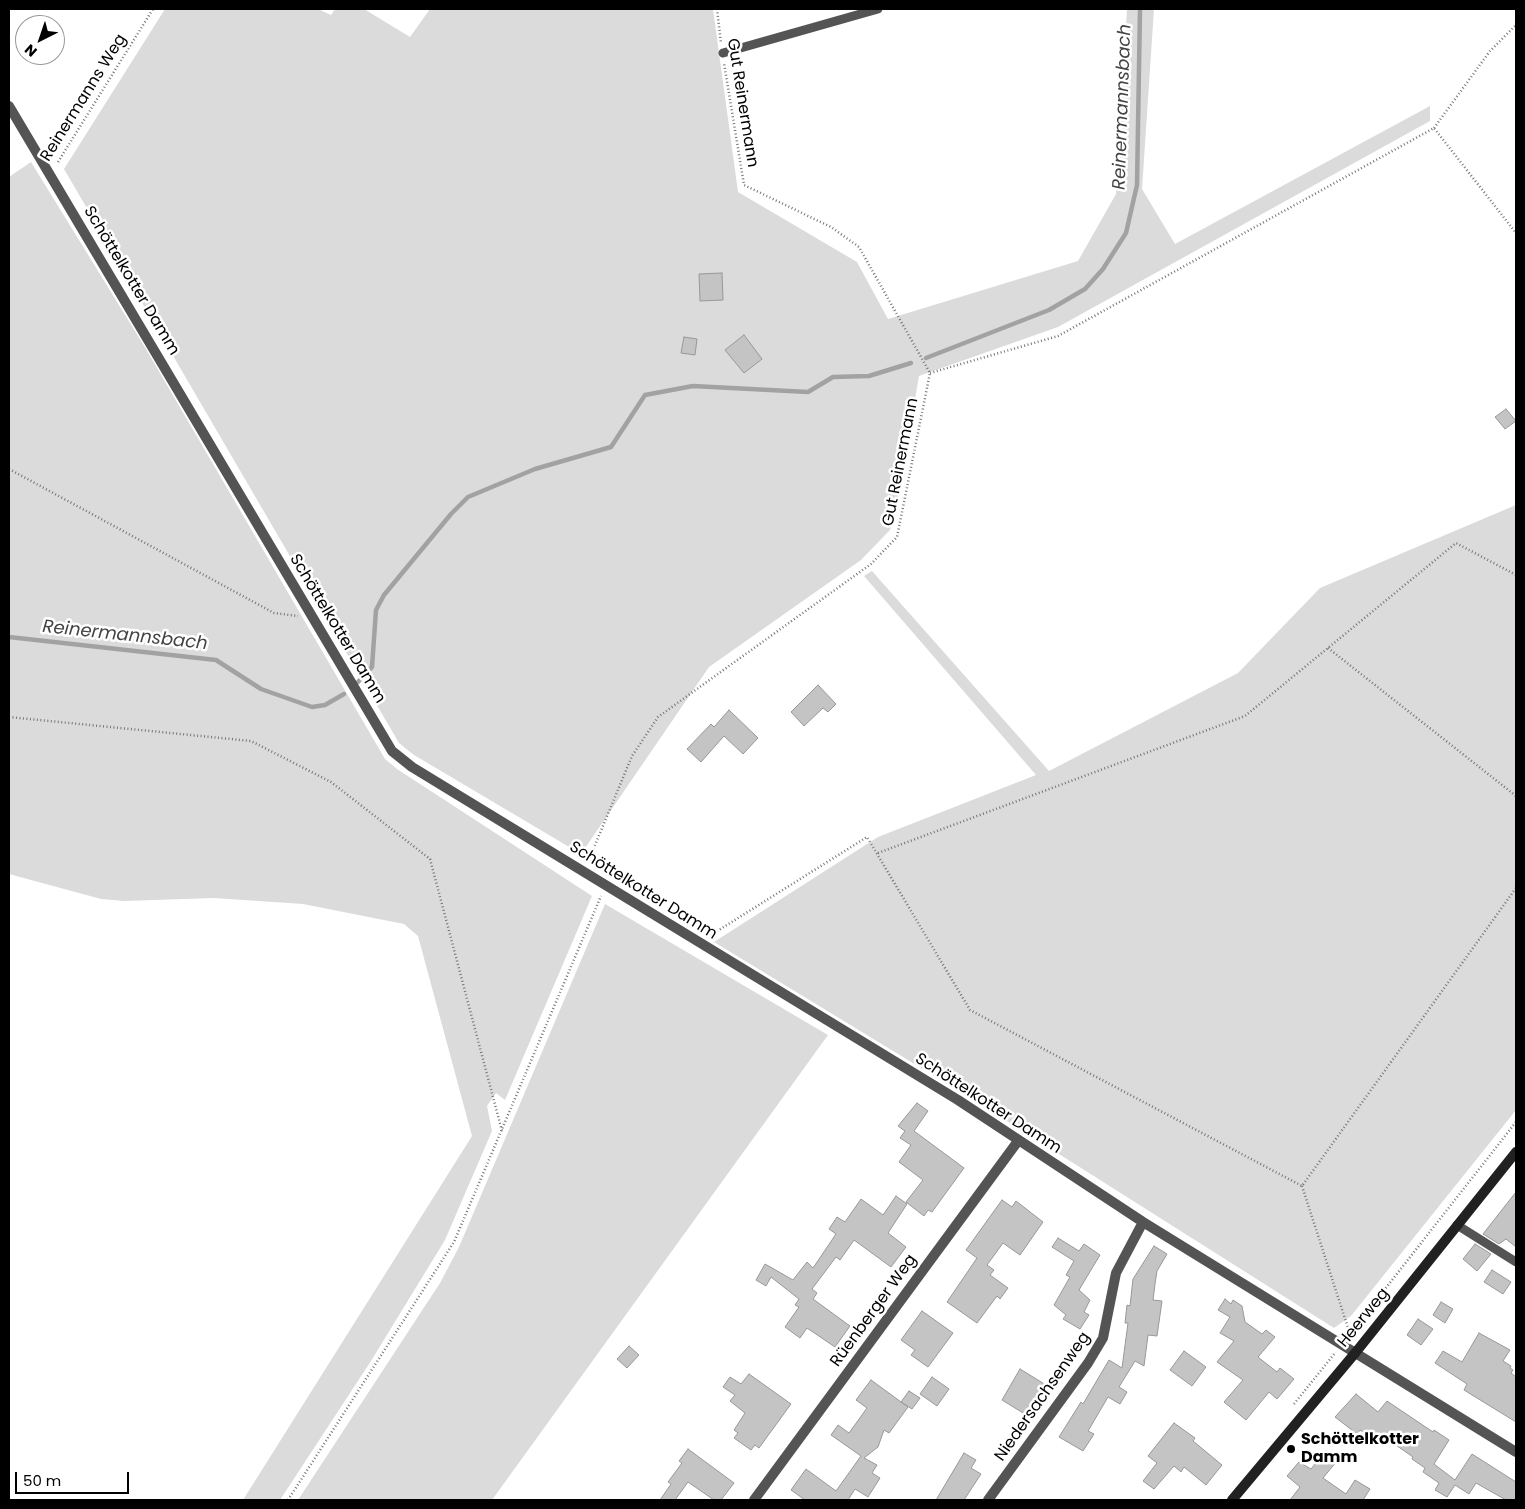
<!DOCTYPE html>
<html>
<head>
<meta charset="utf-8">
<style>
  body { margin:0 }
  #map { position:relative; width:1525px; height:1509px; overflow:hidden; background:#fff; font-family:Poppins,sans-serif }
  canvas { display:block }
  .frame { position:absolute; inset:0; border:10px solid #000; pointer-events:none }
  .north { position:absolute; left:15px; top:15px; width:50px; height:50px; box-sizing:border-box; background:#fff; border:1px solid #999; border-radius:50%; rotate:221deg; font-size:14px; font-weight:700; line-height:20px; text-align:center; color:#000 }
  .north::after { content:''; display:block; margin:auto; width:18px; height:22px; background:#000; clip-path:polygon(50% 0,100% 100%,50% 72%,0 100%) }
  .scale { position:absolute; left:15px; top:1472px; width:114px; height:22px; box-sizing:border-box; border:2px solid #000; border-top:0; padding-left:6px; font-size:15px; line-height:18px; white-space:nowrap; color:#000; -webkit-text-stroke:4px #fff; paint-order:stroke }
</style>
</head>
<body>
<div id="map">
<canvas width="1525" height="1509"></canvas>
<div class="frame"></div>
<div class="north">N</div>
<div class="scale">50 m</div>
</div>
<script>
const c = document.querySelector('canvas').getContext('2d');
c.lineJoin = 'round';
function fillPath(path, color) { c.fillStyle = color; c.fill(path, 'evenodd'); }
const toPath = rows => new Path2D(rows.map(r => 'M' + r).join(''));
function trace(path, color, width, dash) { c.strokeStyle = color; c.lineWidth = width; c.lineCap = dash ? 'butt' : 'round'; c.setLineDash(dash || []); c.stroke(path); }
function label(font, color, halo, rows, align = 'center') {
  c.font = font + ' Poppins,sans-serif'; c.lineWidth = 5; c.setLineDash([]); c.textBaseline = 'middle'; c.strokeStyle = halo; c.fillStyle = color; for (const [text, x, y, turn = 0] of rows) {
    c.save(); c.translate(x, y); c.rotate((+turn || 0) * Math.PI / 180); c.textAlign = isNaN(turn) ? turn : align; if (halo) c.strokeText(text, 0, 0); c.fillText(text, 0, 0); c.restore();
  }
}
const green = toPath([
  [165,9,318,9,331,15,335,9,364,9,410,37,430,9,713,9,738,192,857,262,888,319,1078,261,1116,194,1127,9,1154,9,1142,189,1175,244,1430,106,1430,121,1058,327,919,376,897,504,890,530,861,560,709,667,581,854,414,755,399,743,64,169],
  [31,162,146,349,385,759,397,769,592,896,505,1100,496,1093,487,1106,492,1131,445,1240,371,1361,280,1500,243,1500,472,1136,418,936,404,924,303,904,214,898,124,901,101,899,9,874,9,177],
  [1516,505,1516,1110,1351,1316,1334,1328,972,1099,714,942,878,837,1036,775,864,576,872,571,1049,771,1238,673,1320,588],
  [605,904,828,1035,492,1500,298,1500,440,1283,459,1247]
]);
const stream = toPath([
  [926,358,1049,310,1085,289,1103,269,1126,233,1137,185,1140,9],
  [9,637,216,660,261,689,312,707,325,705,344,694],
  [358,682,372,667,376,610,384,595,451,514,468,497,535,469,611,447,645,395,693,386,808,392,833,377,869,376,911,363]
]);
const building = toPath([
  [722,273,723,300,700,301,699,274,722,273],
  [744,335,762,359,744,373,725,350,744,335],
  [684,337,697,339,695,355,681,353,684,337],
  [1506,409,1516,421,1505,429,1495,417,1506,409],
  [818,685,836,704,828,712,823,708,804,726,791,712,818,685],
  [729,710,758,738,743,754,724,736,701,762,687,749,711,724,714,727,729,710],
  [917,1103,928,1111,914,1131,964,1168,932,1212,928,1210,924,1216,906,1202,923,1180,899,1162,911,1145,900,1138,905,1131,898,1126,917,1103],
  [1516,1192,1516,1247,1506,1239,1499,1244,1483,1234,1516,1192],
  [896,1196,907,1204,888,1233,906,1247,891,1267,854,1240,840,1260,836,1257,812,1289,817,1293,813,1299,850,1326,835,1347,807,1328,800,1338,785,1327,799,1307,795,1305,799,1299,771,1277,766,1286,756,1280,765,1264,793,1280,807,1262,813,1268,836,1234,829,1229,837,1217,845,1222,861,1199,883,1215,896,1196],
  [1002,1200,1012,1207,1016,1201,1043,1222,1020,1255,1003,1243,987,1265,994,1270,990,1275,1008,1288,1000,1299,997,1296,977,1323,947,1302,977,1258,966,1250,1002,1200],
  [1058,1238,1079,1251,1084,1244,1100,1255,1079,1290,1090,1300,1084,1312,1089,1315,1080,1329,1063,1319,1066,1315,1054,1305,1070,1277,1066,1275,1074,1261,1052,1247,1058,1238],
  [1475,1244,1491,1254,1477,1271,1463,1259,1475,1244],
  [1154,1246,1167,1254,1157,1271,1155,1284,1153,1300,1162,1301,1157,1336,1148,1335,1144,1366,1135,1361,1119,1387,1127,1392,1120,1404,1108,1397,1088,1431,1094,1434,1083,1451,1059,1437,1081,1402,1083,1404,1109,1360,1122,1368,1128,1323,1125,1323,1127,1305,1130,1306,1133,1279,1154,1246],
  [1492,1270,1511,1282,1503,1294,1484,1282,1492,1270],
  [1225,1299,1231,1304,1233,1300,1242,1306,1245,1322,1262,1334,1266,1330,1275,1337,1258,1357,1277,1372,1280,1368,1294,1379,1277,1399,1269,1392,1246,1420,1224,1402,1243,1380,1217,1362,1234,1341,1220,1333,1230,1317,1218,1310,1225,1299],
  [1441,1302,1453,1309,1445,1323,1433,1315,1441,1302],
  [922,1311,953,1333,928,1367,911,1355,915,1350,901,1340,922,1311],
  [1418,1319,1433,1329,1421,1345,1407,1335,1418,1319],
  [1479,1333,1510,1350,1503,1361,1511,1366,1510,1368,1513,1370,1511,1373,1516,1377,1516,1422,1464,1390,1467,1384,1435,1363,1443,1351,1462,1362,1479,1333],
  [629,1346,639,1355,627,1368,617,1359,629,1346],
  [1184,1351,1206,1367,1192,1386,1170,1370,1184,1351],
  [1020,1369,1046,1385,1028,1416,1002,1400,1020,1369],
  [749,1374,791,1404,759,1448,755,1445,751,1450,734,1438,738,1433,734,1430,745,1413,730,1401,735,1395,723,1387,730,1377,741,1384,749,1374],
  [932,1377,949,1389,937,1406,920,1394,932,1377],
  [871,1380,908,1407,889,1433,884,1430,878,1447,864,1458,877,1465,872,1473,880,1478,868,1497,855,1489,848,1500,805,1500,791,1490,806,1469,836,1491,861,1456,831,1435,838,1425,849,1433,867,1408,856,1400,871,1380],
  [909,1391,920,1398,912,1409,901,1402,909,1391],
  [1356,1394,1378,1412,1387,1401,1433,1432,1434,1430,1449,1440,1434,1464,1455,1480,1472,1454,1516,1482,1516,1500,1506,1500,1476,1483,1469,1494,1455,1485,1447,1497,1435,1490,1439,1483,1423,1472,1425,1468,1412,1459,1413,1457,1380,1434,1375,1440,1360,1430,1357,1434,1335,1417,1356,1394],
  [1174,1423,1195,1438,1193,1441,1222,1465,1206,1485,1184,1467,1181,1472,1174,1466,1154,1489,1143,1481,1157,1463,1148,1456,1174,1423],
  [688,1449,734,1483,721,1500,714,1500,688,1482,675,1500,660,1500,671,1484,668,1482,682,1463,679,1461,688,1449],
  [1326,1451,1337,1461,1323,1478,1346,1494,1355,1480,1370,1489,1363,1500,1290,1500,1300,1487,1287,1476,1299,1462,1311,1469,1326,1451],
  [964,1453,976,1460,971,1468,981,1474,964,1500,936,1500,964,1453]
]);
const path = toPath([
  [717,9,721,43],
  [1434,128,1490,51,1516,25],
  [58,162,153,9],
  [930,373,1058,336,1434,128,1516,233],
  [9,469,274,613,298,616],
  [1328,648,1516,796],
  [9,717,251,741,331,782,430,859,502,1131],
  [878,853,1245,716,1456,543,1516,575],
  [588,862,632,756,658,717,871,564,897,537,930,373,859,247,831,227,744,185,724,63],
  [711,935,867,837,970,1010,1302,1186,1516,888],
  [1302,1186,1350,1334],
  [1349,1335,1516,1122],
  [1294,1404,1335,1353],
  [288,1500,454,1242,601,896]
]);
const lane = toPath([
  [723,53,878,9],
  [1457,1225,1516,1262]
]);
const street = toPath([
  [9,106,392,751,412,767,958,1100,1143,1222,1516,1452],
  [754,1500,1018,1141],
  [988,1500,1088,1363,1103,1338,1116,1273,1143,1222]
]);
const secondary = toPath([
  [1232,1500,1356,1352,1516,1152]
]);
const markers = [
  [1291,1449,5,"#000"]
];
const streetNames = [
  ["Reinermanns Weg",84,98,-58],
  ["Gut Reinermann",742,103,81],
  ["Schöttelkotter Damm",131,281,59],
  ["Gut Reinermann",901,462,-79],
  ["Schöttelkotter Damm",337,629,59],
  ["Schöttelkotter Damm",643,891,32],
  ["Schöttelkotter Damm",988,1104,33],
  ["Rüenberger Weg",874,1311,-54],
  ["Heerweg",1364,1318,-51],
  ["Niedersachsenweg",1043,1397,-55]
];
const poiNames = [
  ["Schöttelkotter",1301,1440],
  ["Damm",1301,1458]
];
const waterNames = [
  ["Reinermannsbach",1123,107,-88],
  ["Reinermannsbach",125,636,6]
];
fillPath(green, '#dbdbdb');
trace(stream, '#a2a2a2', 4.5);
fillPath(building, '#c4c4c4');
trace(building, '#989898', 1);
trace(path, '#767676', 2.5, [1, 2.5]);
trace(lane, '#545454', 9);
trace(street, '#545454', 10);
trace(secondary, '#212121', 10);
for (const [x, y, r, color] of markers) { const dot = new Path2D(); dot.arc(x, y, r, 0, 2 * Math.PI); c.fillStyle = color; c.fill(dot); trace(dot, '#fff', 2); }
label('16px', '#000', '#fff', streetNames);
label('bold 16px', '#000', '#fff', poiNames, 'left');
label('italic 18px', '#434343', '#fff', waterNames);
</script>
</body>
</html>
